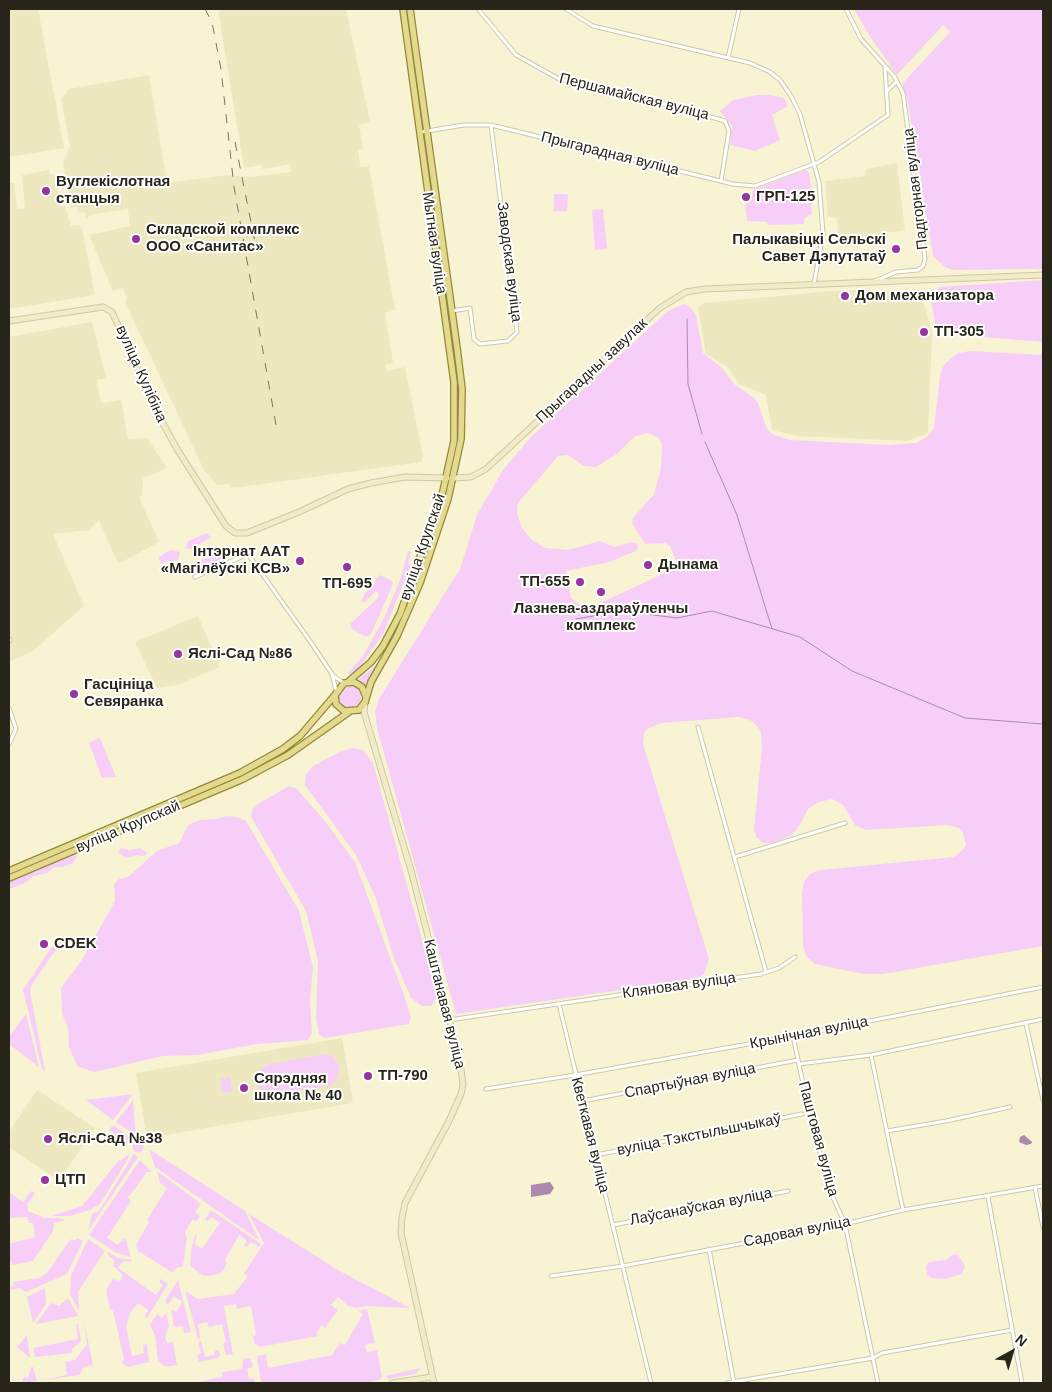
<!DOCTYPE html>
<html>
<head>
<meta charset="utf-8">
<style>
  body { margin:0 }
  #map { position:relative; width:1052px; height:1392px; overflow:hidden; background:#f8f4d3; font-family:Helvetica,sans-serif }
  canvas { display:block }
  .frame { position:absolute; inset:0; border:10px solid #28261a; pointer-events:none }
  .north { position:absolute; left:987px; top:1327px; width:50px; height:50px; -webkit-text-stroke:4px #fff; paint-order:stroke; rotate:39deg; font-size:14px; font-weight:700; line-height:20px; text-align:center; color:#28261a }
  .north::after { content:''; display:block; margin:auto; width:18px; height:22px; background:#28261a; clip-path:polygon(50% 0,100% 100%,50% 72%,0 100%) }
</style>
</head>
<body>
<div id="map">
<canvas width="1052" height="1392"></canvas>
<div class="frame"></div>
<div class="north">N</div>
</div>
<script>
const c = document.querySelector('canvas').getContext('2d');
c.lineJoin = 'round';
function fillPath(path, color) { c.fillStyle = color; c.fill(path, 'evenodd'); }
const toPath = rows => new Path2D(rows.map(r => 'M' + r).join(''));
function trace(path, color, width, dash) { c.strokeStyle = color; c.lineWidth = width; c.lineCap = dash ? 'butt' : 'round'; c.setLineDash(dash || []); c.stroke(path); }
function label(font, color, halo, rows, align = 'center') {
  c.font = font + ' Helvetica,sans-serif'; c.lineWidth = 4; c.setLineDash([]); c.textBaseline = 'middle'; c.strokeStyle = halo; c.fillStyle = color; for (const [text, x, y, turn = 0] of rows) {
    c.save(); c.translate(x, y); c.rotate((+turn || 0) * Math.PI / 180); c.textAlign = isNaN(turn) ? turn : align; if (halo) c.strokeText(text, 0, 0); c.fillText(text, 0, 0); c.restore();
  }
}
const built = toPath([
  [9,9,38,9,64,148,9,157],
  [218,9,346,9,370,122,359,125,363,149,358,150,360,165,361,167,369,166,395,310,385,313,393,363,385,365,386,371,405,367,423,456,421,462,241,487,230,488,229,484,217,485,204,470,181,421,125,302,127,299,123,288,113,291,89,235,130,226,128,209,90,215,86,219,84,212,78,213,77,206,71,208,63,162,70,147,61,99,69,89,149,75,167,183,228,175,250,177,292,172,290,164,263,169,262,165,244,168],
  [897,163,905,230,841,240,840,235,838,235,837,218,828,217,825,181,865,176,866,169],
  [49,170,50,174,55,175,60,206,65,206,71,226,79,225,82,228,95,295,9,309,9,183,14,183,17,209,25,208,22,175],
  [844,290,921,291,932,333,928,433,908,441,797,436,772,430,766,395,739,384,729,368,706,354,698,307,704,303],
  [92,322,106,378,97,380,101,403,121,400,128,439,147,438,167,468,143,478,142,496,139,497,159,542,118,564,99,520,89,530,53,534,84,606,33,651,9,662,9,337],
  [198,616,220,667,177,685,157,688,135,642],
  [342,1038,353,1103,147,1138,136,1073],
  [37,1090,95,1128,59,1181,9,1147,9,1132]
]);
const green = toPath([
  [854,9,1043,9,1043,269,952,270,945,267,933,256,908,103,902,84,950,32,943,25,897,75,869,35],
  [757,95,770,95,784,98,788,106,772,115,780,140,755,151,730,145,732,126,720,111,733,100],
  [805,170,809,172,813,203,811,205,812,214,804,218,804,224,768,225,767,222,747,221,745,205,751,201,753,190],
  [554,194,568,194,567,211,554,211],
  [603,209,607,249,595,250,592,210],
  [1043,280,1043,342,947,334,942,332,935,324,931,299,939,287],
  [684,304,691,308,696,316,703,353,722,368,734,384,753,397,758,403,766,427,772,434,790,440,889,445,916,443,927,437,934,428,940,376,944,365,951,358,959,353,970,351,1043,355,1043,946,883,974,863,974,815,964,806,956,803,946,802,893,804,882,810,874,820,870,954,857,963,850,966,845,963,833,959,828,948,825,866,830,855,825,843,805,832,799,819,802,808,809,797,830,790,836,772,843,763,843,756,837,754,830,762,747,761,732,757,726,752,721,739,717,661,723,647,729,644,733,643,744,709,959,704,974,696,979,456,1014,377,728,375,711,379,699,460,569,477,515,503,470,530,438,668,311],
  [648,433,659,438,662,444,661,469,654,494,633,518,632,523,645,544,665,543,670,546,677,563,671,570,607,600,595,604,582,606,571,598,566,571,609,562,636,551,638,548,637,544,631,542,615,547,600,541,568,550,545,548,532,540,522,528,517,514,518,503,558,456,568,455,584,466,596,467,617,454,635,436],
  [207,533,211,538,190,549,186,548,188,541],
  [170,550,180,552,178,560,160,563,159,557],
  [227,551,230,552,229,556,200,569,195,568,193,565,202,559],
  [408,551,411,552,408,564,411,565,383,634,357,671,350,675,348,673,363,656,385,616,400,580],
  [380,575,392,581,393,584,371,634,366,637,352,629,350,624,378,598,379,593,376,591,364,603,361,601,365,593],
  [376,665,366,686,358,680],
  '339 697a11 11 0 1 1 22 0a11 11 0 1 1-22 0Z',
  [100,738,116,777,102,778,89,743],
  [352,748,363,750,373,763,437,993,436,999,431,1006,422,1006,411,998,393,956,375,896,356,855,305,785,306,774,313,766,338,753],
  [289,786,296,788,325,821,355,862,405,998,411,1018,409,1024,325,1038,319,1034,316,1019,318,961,306,911,251,817,252,810,258,804],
  [226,816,237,817,246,821,299,911,313,967,310,1001,312,1033,308,1040,257,1044,197,1055,163,1056,94,1072,77,1066,69,1047,68,1027,62,1014,61,988,82,960,115,901,114,885,119,879,128,877,157,851,179,843,188,825,200,820,216,819],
  [121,848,129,850,140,848,147,853,145,856,137,855,126,858,118,852],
  [74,854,77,857,73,863,62,867,54,867,48,873,33,876,27,882,9,889,9,882],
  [53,945,57,948,31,986,30,991,45,1071,42,1069,23,990],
  [26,1014,39,1067,9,1044,9,1037],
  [325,1054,333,1057,340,1067,337,1079,331,1085,272,1095,264,1093,259,1087,258,1074,266,1065],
  [230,1077,232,1092,222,1093,220,1079],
  [133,1094,113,1120,86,1100],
  [133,1100,136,1136,116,1122],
  [113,1125,134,1140,130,1145,109,1130],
  '132.5 1147a5.5 5.5 0 1 1 11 0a5.5 5.5 0 1 1-11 0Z',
  [149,1149,245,1211,259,1240,155,1167],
  [134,1154,138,1157,88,1231,92,1214,99,1211],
  [127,1155,129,1157,100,1204,90,1210,70,1216,52,1216,82,1206,119,1160,121,1161],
  [140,1160,152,1172,147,1172,128,1198,131,1201,107,1238,118,1245,124,1238,126,1240,131,1257,117,1253,89,1235],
  [157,1171,201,1204,195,1212,200,1216,196,1222,193,1219,185,1232,187,1238,183,1266,176,1268,173,1273,138,1251,136,1245,149,1222,147,1220,167,1188,160,1183],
  [31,1191,35,1193,27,1205,28,1211,45,1218,58,1218,66,1220,54,1223,53,1231,33,1261,12,1265,11,1262,9,1262,9,1241,9,1243,12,1243,35,1237,33,1223,29,1223,27,1217,9,1218,9,1192,23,1202],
  [211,1210,261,1244,259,1247,251,1242,247,1247,244,1245,247,1241,239,1235,225,1260,227,1263,223,1271,219,1274,206,1276,202,1275,190,1266,191,1250,195,1235,197,1236,195,1244,202,1249,220,1223,211,1217,208,1221,205,1219],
  [249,1214,338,1270,410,1308,366,1306,356,1308,348,1306,338,1297,331,1305,338,1310,325,1328,321,1325,316,1334,318,1336,260,1347,254,1343,253,1336,256,1335,251,1306,237,1309,236,1304,224,1306,233,1354,226,1355,223,1344,226,1342,222,1324,209,1327,207,1322,198,1324,200,1338,198,1339,185,1291,198,1299,234,1294,248,1276,244,1273,264,1243],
  [77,1238,83,1241,67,1274,26,1292,19,1288,9,1290,9,1287,14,1286,13,1282,39,1278,46,1274,71,1239,75,1241],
  [88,1239,105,1251,78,1292,79,1311,70,1294,71,1275],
  [108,1252,118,1258,132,1260,131,1262,123,1261,118,1268,156,1295,163,1285,159,1282,161,1279,168,1284,147,1318,144,1317,148,1310,138,1303,130,1313,126,1326,132,1356,144,1353,143,1345,147,1344,149,1362,145,1363,128,1367,122,1363,124,1359,113,1311,110,1309,106,1290,113,1279,120,1281,123,1275,113,1266,115,1261,107,1254],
  [953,1254,958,1255,965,1266,962,1274,945,1279,931,1278,927,1275,926,1266,929,1262,946,1260],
  [178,1280,191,1332,184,1333,183,1326,174,1327,171,1309,176,1312,182,1302,174,1296,168,1305,165,1301],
  [45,1288,46,1304,33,1323,27,1297],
  [68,1298,78,1316,36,1324,51,1303,59,1306],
  [367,1309,375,1343,365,1345,367,1352,377,1350,382,1377,379,1380,363,1383,261,1383,257,1356,266,1354,268,1368,332,1355,340,1343,345,1345,363,1314,358,1311],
  [166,1313,169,1326,165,1337,167,1343,173,1342,177,1365,170,1366,164,1366,158,1360,155,1335,150,1325,157,1314,162,1318],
  [84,1321,93,1365,84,1367,79,1375,22,1383,24,1377,28,1378,31,1367,33,1367,37,1381,67,1375,65,1362,75,1360,87,1344],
  [78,1323,81,1341,72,1349,72,1353,35,1357,33,1348,78,1339,76,1324],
  [27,1335,30,1358,17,1347],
  [201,1341,205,1357,214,1355,215,1351,218,1350,220,1355,218,1358,199,1362,197,1355,201,1353,198,1342],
  [247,1358,251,1359,253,1367,247,1369,249,1379,254,1378,255,1383,193,1383,222,1377,222,1372,242,1369,243,1359],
  [421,1368,415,1374,389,1379,385,1376]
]);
const water = toPath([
  [1024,1135,1032,1142,1031,1144,1026,1145,1019,1142,1020,1137],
  [550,1182,554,1188,550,1194,531,1197,531,1185]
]);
const stream = toPath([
  [687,319,688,384,702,434],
  [705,442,737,515,772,629],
  [576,619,622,611,677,618,712,611,800,637,852,671,965,718,1043,724]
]);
const street = toPath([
  [478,9,516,55,559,79,672,106,725,121,729,131,721,181],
  [566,9,593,26,750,63,770,72,780,80,791,96,800,114,819,182,823,234,814,284],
  [846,9,861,39,894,76,903,93,925,259,923,266,918,270,896,272,875,281],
  [728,58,739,9],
  [887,91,897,81],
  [421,132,464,125,491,125,733,184,755,186,819,162,888,115,885,68],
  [452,311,470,308,474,339,480,344,508,341,517,332,491,125],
  [195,577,248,554,312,644,332,674,336,690],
  [9,641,10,640],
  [332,675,344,683],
  [9,708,16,729,9,744],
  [698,727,766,972],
  [735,857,845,823],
  [559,1004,651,1383],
  [449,1020,761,974,779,968,795,957],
  [1026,1024,1043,1100],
  [793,1036,809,1112,831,1193,845,1224,878,1383],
  [871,1055,903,1210],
  [799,1064,871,1055,1043,1019],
  [486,1089,575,1075,793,1036,1043,987],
  [582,1101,798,1060],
  [887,1131,946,1121,1010,1107],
  [596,1155,802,1114],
  [1035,1188,1043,1227],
  [988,1197,1022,1383],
  [613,1225,788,1191],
  [709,1249,734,1383],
  [551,1276,623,1266,845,1224,903,1210,1043,1186],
  [727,1383,873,1358,882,1353,1012,1330]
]);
const secondary = toPath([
  [9,321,103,307,112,312,161,420,177,449,226,526,235,533,247,533,299,512,348,489,371,483,405,477,447,478],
  [454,478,471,477,486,469,660,308,686,292,705,289,1043,275],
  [365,702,364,712,412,874,460,1061,463,1085,461,1094,449,1121,405,1203,402,1218,401,1233,434,1383],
  [392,1383,432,1377]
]);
const primary = toPath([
  [349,681,371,662,383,646,400,614,443,491,454,441,454,382,403,9],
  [366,697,362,687,354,682,344,683,335,695,336,704,344,711,359,710,365,702,371,682,397,636,420,583,448,499,461,439,462,389,457,348,410,9],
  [9,871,240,773,283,749,300,736,335,695],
  [9,878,243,779,288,755,349,712]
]);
const rail = toPath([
  [205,9,212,22,221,69,234,187,276,425],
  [235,142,256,247]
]);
const markers = [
  [46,191,5,"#96359c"],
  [746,197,5,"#96359c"],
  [136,239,5,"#96359c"],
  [896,249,5,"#96359c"],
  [845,296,5,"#96359c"],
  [924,332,5,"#96359c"],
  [300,561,5,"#96359c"],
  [648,565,5,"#96359c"],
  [347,567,5,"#96359c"],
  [580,582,5,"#96359c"],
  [601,592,5,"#96359c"],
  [178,654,5,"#96359c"],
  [74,694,5,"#96359c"],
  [44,944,5,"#96359c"],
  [368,1076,5,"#96359c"],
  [244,1088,5,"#96359c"],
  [48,1139,5,"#96359c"],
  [45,1180,5,"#96359c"]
];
const streetNames = [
  ["Першамайская вуліца",634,97,14],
  ["Прыгарадная вуліца",610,154,14],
  ["Падгорная вуліца",916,189,-97],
  ["Мытная вуліца",434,243,82],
  ["Заводская вуліца",509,262,83],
  ["Прыгарадны завулак",592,371,-43],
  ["вуліца Кулібіна",141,374,66],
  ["вуліца Крупскай",423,547,-71],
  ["вуліца Крупскай",128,827,-23],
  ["Кляновая вуліца",679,986,-8],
  ["Каштанавая вуліца",444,1004,76],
  ["Крынічная вуліца",809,1033,-11],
  ["Спартыўная вуліца",690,1081,-11],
  ["Кветкавая вуліца",590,1135,76],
  ["вуліца Тэкстыльшчыкаў",699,1135,-11],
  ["Паштовая вуліца",818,1139,75],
  ["Лаўсанаўская вуліца",701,1207,-11],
  ["Садовая вуліца",797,1232,-11]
];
const poiNames = [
  ["Вуглекіслотная",56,182],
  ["станцыя",56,199],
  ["ГРП-125",756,197],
  ["Складской комплекс",146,230],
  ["ООО «Санитас»",146,247],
  ["Палыкавіцкі Сельскі",886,240,"right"],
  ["Савет Дэпутатаў",886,257,"right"],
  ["Дом механизатора",855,296],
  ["ТП-305",934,332],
  ["Інтэрнат ААТ",290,552,"right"],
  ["«Магілёўскі КСВ»",290,569,"right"],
  ["Дынама",658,565],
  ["ТП-655",570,582,"right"],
  ["ТП-695",347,584,"center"],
  ["Лазнева-аздараўленчы",601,609,"center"],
  ["комплекс",601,626,"center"],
  ["Яслі-Сад №86",188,654],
  ["Гасцініца",84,685],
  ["Севяранка",84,702],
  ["CDEK",54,944],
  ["ТП-790",378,1076],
  ["Сярэдняя",254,1079],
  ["школа № 40",254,1096],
  ["Яслі-Сад №38",58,1139],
  ["ЦТП",55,1180]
];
fillPath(built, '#ede8c0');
fillPath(green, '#f7cef8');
fillPath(water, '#af88b0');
trace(stream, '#af88b0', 1);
trace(street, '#ccc8a8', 5);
trace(secondary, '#ccc8a8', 7);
trace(primary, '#958936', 8);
trace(street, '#fff', 3);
trace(secondary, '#f1ecc7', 5);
trace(primary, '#e3d98f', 5.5);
trace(rail, '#787561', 1, [9, 9]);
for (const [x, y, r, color] of markers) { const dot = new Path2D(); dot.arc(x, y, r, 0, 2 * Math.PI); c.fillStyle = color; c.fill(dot); trace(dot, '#fff', 2); }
label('15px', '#28261a', '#fff', streetNames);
label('bold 15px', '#28261a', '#fff', poiNames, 'left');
</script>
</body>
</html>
